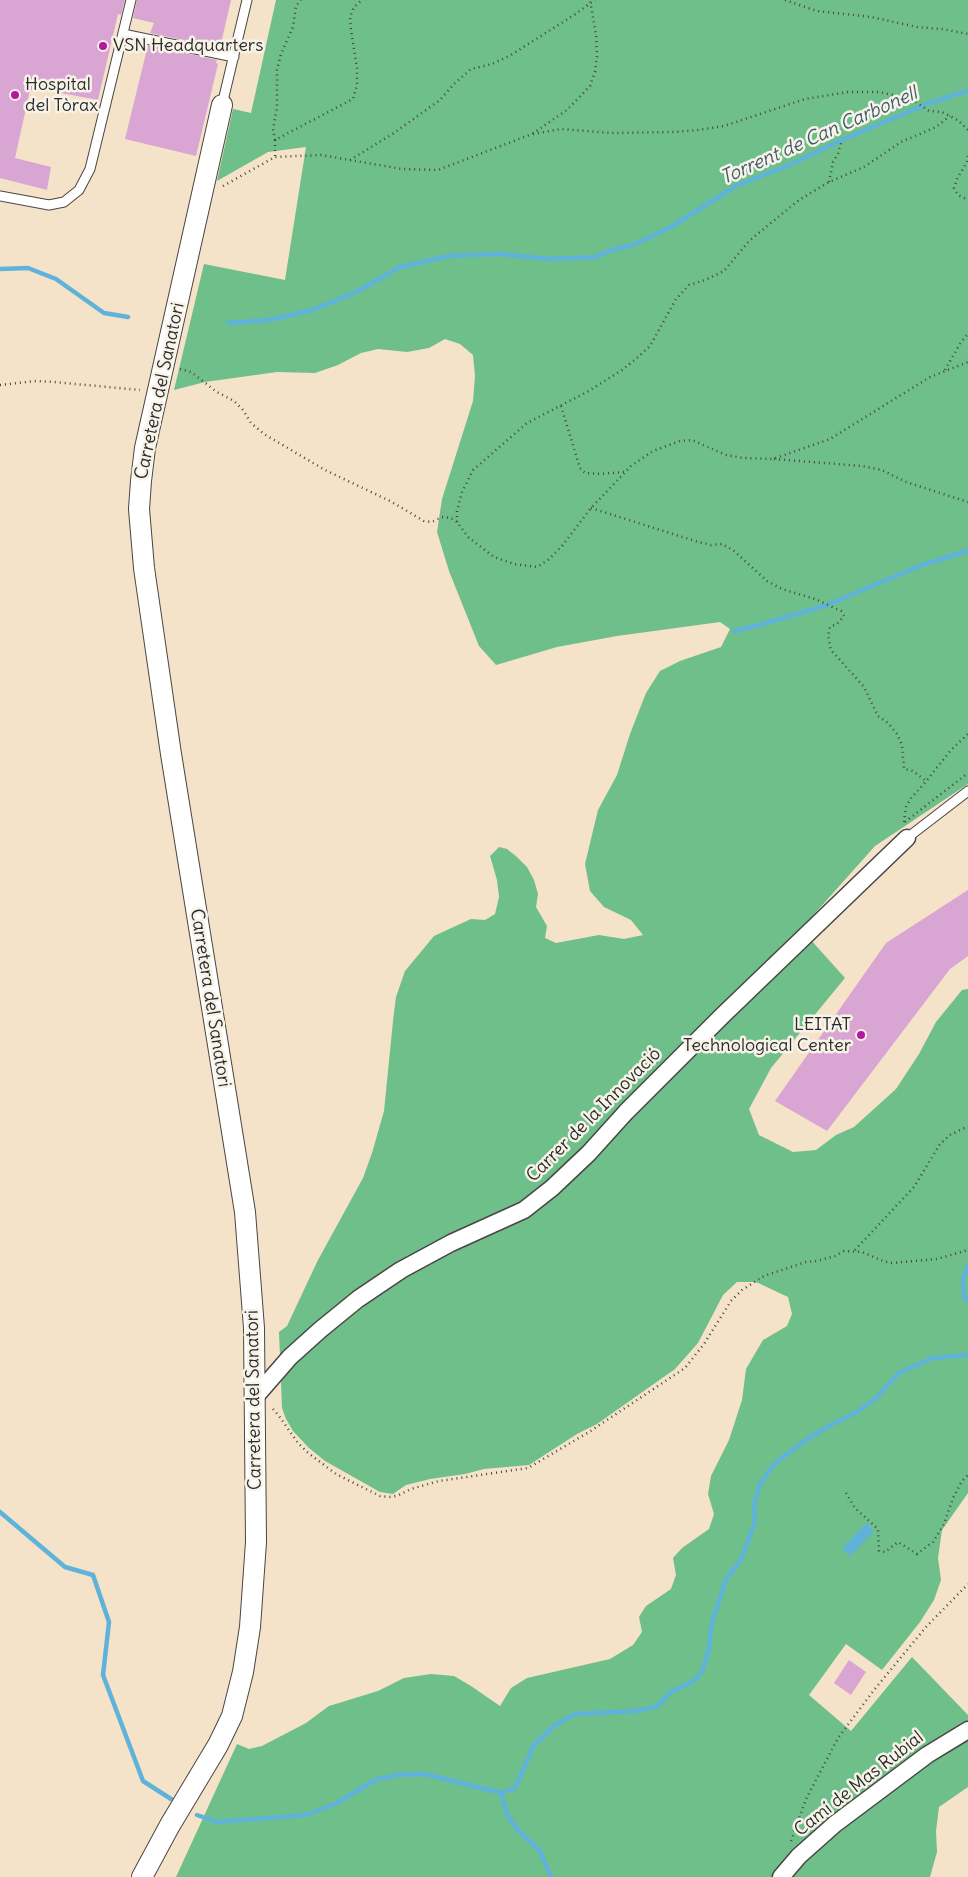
<!DOCTYPE html>
<html>
<head>
<meta charset="utf-8">
<style>
  body { margin:0 }
  canvas { display:block; background:#f4e2c9 }
</style>
</head>
<body>
<canvas width="968" height="1877"></canvas>
<script>
const c = document.querySelector('canvas').getContext('2d');
c.lineJoin = 'round';
function fillPath(path, color) { c.fillStyle = color; c.fill(path, 'evenodd'); }
const toPath = rows => new Path2D(rows.map(r => 'M' + r).join(''));
function trace(path, color, width, dash) { c.strokeStyle = color; c.lineWidth = width; c.lineCap = dash ? 'butt' : 'round'; c.setLineDash(dash || []); c.stroke(path); }
function label(font, color, halo, rows, align = 'center') {
  c.font = font + ' Delius,sans-serif'; c.lineWidth = 5; c.setLineDash([]); c.textBaseline = 'middle'; c.strokeStyle = halo; c.fillStyle = color; for (const [text, x, y, turn = 0] of rows) {
    c.save(); c.translate(x, y); c.rotate((+turn || 0) * Math.PI / 180); c.textAlign = isNaN(turn) ? turn : align; if (halo) c.strokeText(text, 0, 0); c.fillText(text, 0, 0); c.restore();
  }
}
const forest = toPath([
  [276,0,968,0,968,784,875,846,801,929,845,978,771,1068,749,1109,759,1135,793,1152,816,1150,836,1135,854,1127,896,1089,919,1054,936,1022,962,990,968,989,968,1493,942,1530,938,1558,941,1580,934,1600,920,1622,882,1670,846,1644,809,1695,851,1731,912,1657,968,1715,968,1787,939,1807,936,1831,937,1852,930,1877,176,1877,237,1744,249,1749,262,1746,306,1723,329,1706,378,1691,404,1678,431,1674,454,1676,471,1686,500,1706,511,1688,527,1678,610,1659,633,1645,642,1632,639,1617,646,1606,671,1589,676,1575,673,1558,682,1548,709,1529,714,1514,708,1494,711,1476,729,1440,742,1400,746,1369,763,1340,787,1326,792,1314,788,1297,756,1282,737,1282,723,1295,698,1343,675,1369,597,1424,577,1434,529,1465,484,1469,465,1474,430,1479,406,1485,393,1494,380,1492,325,1461,309,1448,293,1431,286,1419,282,1408,279,1332,287,1326,318,1260,363,1178,372,1153,384,1111,393,1021,396,997,405,971,434,936,471,919,485,920,495,914,499,897,497,880,490,856,499,847,507,849,517,857,527,867,534,880,538,894,536,907,547,926,545,938,556,943,599,935,624,939,643,935,631,920,604,907,590,891,585,864,598,810,617,775,630,734,646,693,660,671,680,661,721,647,730,629,720,622,617,636,557,647,496,665,479,646,449,571,437,532,442,499,473,401,475,376,473,355,460,344,445,339,429,348,407,352,378,349,361,353,338,365,315,373,277,372,205,382,174,390,204,264,285,280,306,147,268,152,217,181,233,109,251,113]
]);
const water = toPath([
  [866,1523,874,1531,850,1556,842,1549]
]);
const stream = toPath([
  [0,269,28,268,56,279,104,313,128,317],
  [228,323,269,320,313,310,358,291,400,267,449,256,500,254,549,259,595,257,612,250,633,245,671,227,734,187,794,163,842,140,932,102,968,91],
  [734,631,756,626,827,605,922,565,968,551],
  [968,1266,963,1279,964,1297,968,1301],
  [0,1512,65,1567,93,1575,109,1622,103,1675,143,1781,171,1799],
  [501,1793,515,1788,534,1745,554,1726,575,1714,637,1711,658,1706,670,1692,692,1682,702,1672,709,1649,711,1626,726,1579,741,1560,755,1522,754,1505,760,1484,775,1463,806,1440,829,1426,855,1413,874,1400,899,1373,932,1358,968,1355],
  [197,1815,217,1822,306,1815,335,1804,377,1779,398,1775,425,1774,501,1793,507,1814,517,1829,540,1851,551,1877]
]);
const building = toPath([
  [0,0,125,0,121,15,118,14,98,100,40,89,30,90,15,158,51,167,47,190,0,178],
  [137,0,231,0,220,48,150,33,154,23,133,18],
  [148,45,217,60,216,63,218,64,196,156,125,139],
  [968,890,968,956,950,969,827,1131,775,1101,886,943],
  [849,1660,866,1672,851,1695,834,1683]
]);
const path = toPath([
  [785,0,817,11,871,17,917,27,942,29,968,34],
  [533,134,561,129,611,133,674,132,698,130,724,126,805,99,848,92,879,92,906,98,916,102,929,111,942,112,950,116,959,121,968,130],
  [275,140,273,129,277,108,277,70,281,54,293,27,296,6,301,0],
  [275,156,275,140,353,99,357,85,357,68,351,30,350,17,354,7,362,0],
  [968,156,967,162,957,179,954,188,958,195,968,200],
  [350,160,394,133,440,100,454,84,471,69,492,64,511,55,574,15,595,0],
  [829,182,833,162,838,154,842,140],
  [223,186,275,157,321,155,402,169,438,170,532,134,567,110,590,86,595,72,597,56,596,35,590,0],
  [180,369,191,372,217,392,234,401,243,410,251,423,264,434,325,470,390,501,424,521,432,522,442,517,451,518,457,522,468,537,494,557,514,564,537,567,548,560,562,546,591,508,631,466,653,451,680,441,692,440,726,455,743,458,773,459,830,439,930,377,968,362],
  [945,370,961,342,968,334],
  [0,385,36,381,54,382,140,390],
  [561,406,580,468,585,473,600,474,624,472],
  [774,459,862,466,882,470,906,482,968,502],
  [591,508,695,541,711,545,722,544,733,550,767,581,782,589,815,599,841,611,844,616,837,624,830,627,828,636,831,650,864,687,878,716,888,723,897,734,902,745,904,769,913,771,926,781],
  [457,522,457,511,462,492,473,470,527,423,587,392,622,370,637,358,650,346,676,299,689,285,705,280,724,271,749,241,799,200,829,182,864,167,901,142,936,127,950,116],
  [904,822,906,807,911,798,923,785,951,750,968,734],
  [905,822,968,773],
  [855,1250,914,1187,940,1144,950,1135,968,1126],
  [273,1409,279,1416,298,1443,307,1452,336,1474,380,1496,391,1497,399,1495,411,1489,439,1481,528,1468,589,1432,685,1368,704,1344,731,1301,742,1290,764,1276,806,1262,817,1261,835,1256,844,1251,862,1252,883,1261,892,1263,937,1259,968,1250],
  [846,1493,855,1508,878,1529,879,1551,885,1552,898,1542,917,1554,933,1542,944,1524,953,1498,962,1481,968,1475],
  [791,1841,806,1799,838,1738,874,1690,926,1627,968,1584]
]);
const service = toPath([
  [123,34,234,57],
  [222,105,247,0],
  [0,196,49,205,64,202,79,190,90,169,131,0],
  [907,838,968,791]
]);
const minor = toPath([
  [256,1396,290,1357,320,1330,358,1299,401,1270,451,1243,524,1210,552,1188,589,1153,626,1112,722,1016,907,838],
  [781,1877,799,1856,835,1824,927,1755,968,1730]
]);
const tertiary = toPath([
  [142,1877,170,1825,218,1745,232,1716,243,1672,250,1627,256,1542,254,1328,245,1212,171,754,144,568,139,509,141,481,145,448,222,105]
]);
const markers = [
  [103,46,5,"#b5179e"],
  [15,95,5,"#b5179e"],
  [861,1035,5,"#b5179e"]
];
const poiNames = [
  ["VSN Headquarters",113,46],
  ["Hospital",25,85],
  ["del Tòrax",25,106],
  ["LEITAT",851,1025,"right"],
  ["Technological Center",851,1046,"right"]
];
const streetNames = [
  ["Carretera del Sanatori",160,391,-78],
  ["Carretera del Sanatori",210,998,81],
  ["Carrer de la Innovació",594,1115,-45],
  ["Carretera del Sanatori",254,1400,-91],
  ["Camí de Mas Rubial",859,1784,-38]
];
const waterNames = [
  ["Torrent de Can Carbonell",819,136,-24]
];
fillPath(forest, '#6ebf8a');
fillPath(water, '#5fb3db');
trace(stream, '#5fb3db', 4.5);
fillPath(building, '#d9a5d3');
trace(service, '#494643', 11);
trace(minor, '#494643', 19);
trace(tertiary, '#494643', 22);
trace(path, '#494643', 2.5, [1, 4]);
trace(service, '#fff', 9);
trace(minor, '#fff', 16);
trace(tertiary, '#fff', 20);
for (const [x, y, r, color] of markers) { const dot = new Path2D(); dot.arc(x, y, r, 0, 2 * Math.PI); c.fillStyle = color; c.fill(dot); trace(dot, '#f7f3e8', 2); }
label('18px', '#2b2b2b', '#f7f3e8', poiNames, 'left');
label('18px', '#2b2b2b', '#f7f3e8', streetNames);
label('italic 19px', '#3d5b69', '#f7f3e8', waterNames);
</script>
</body>
</html>
